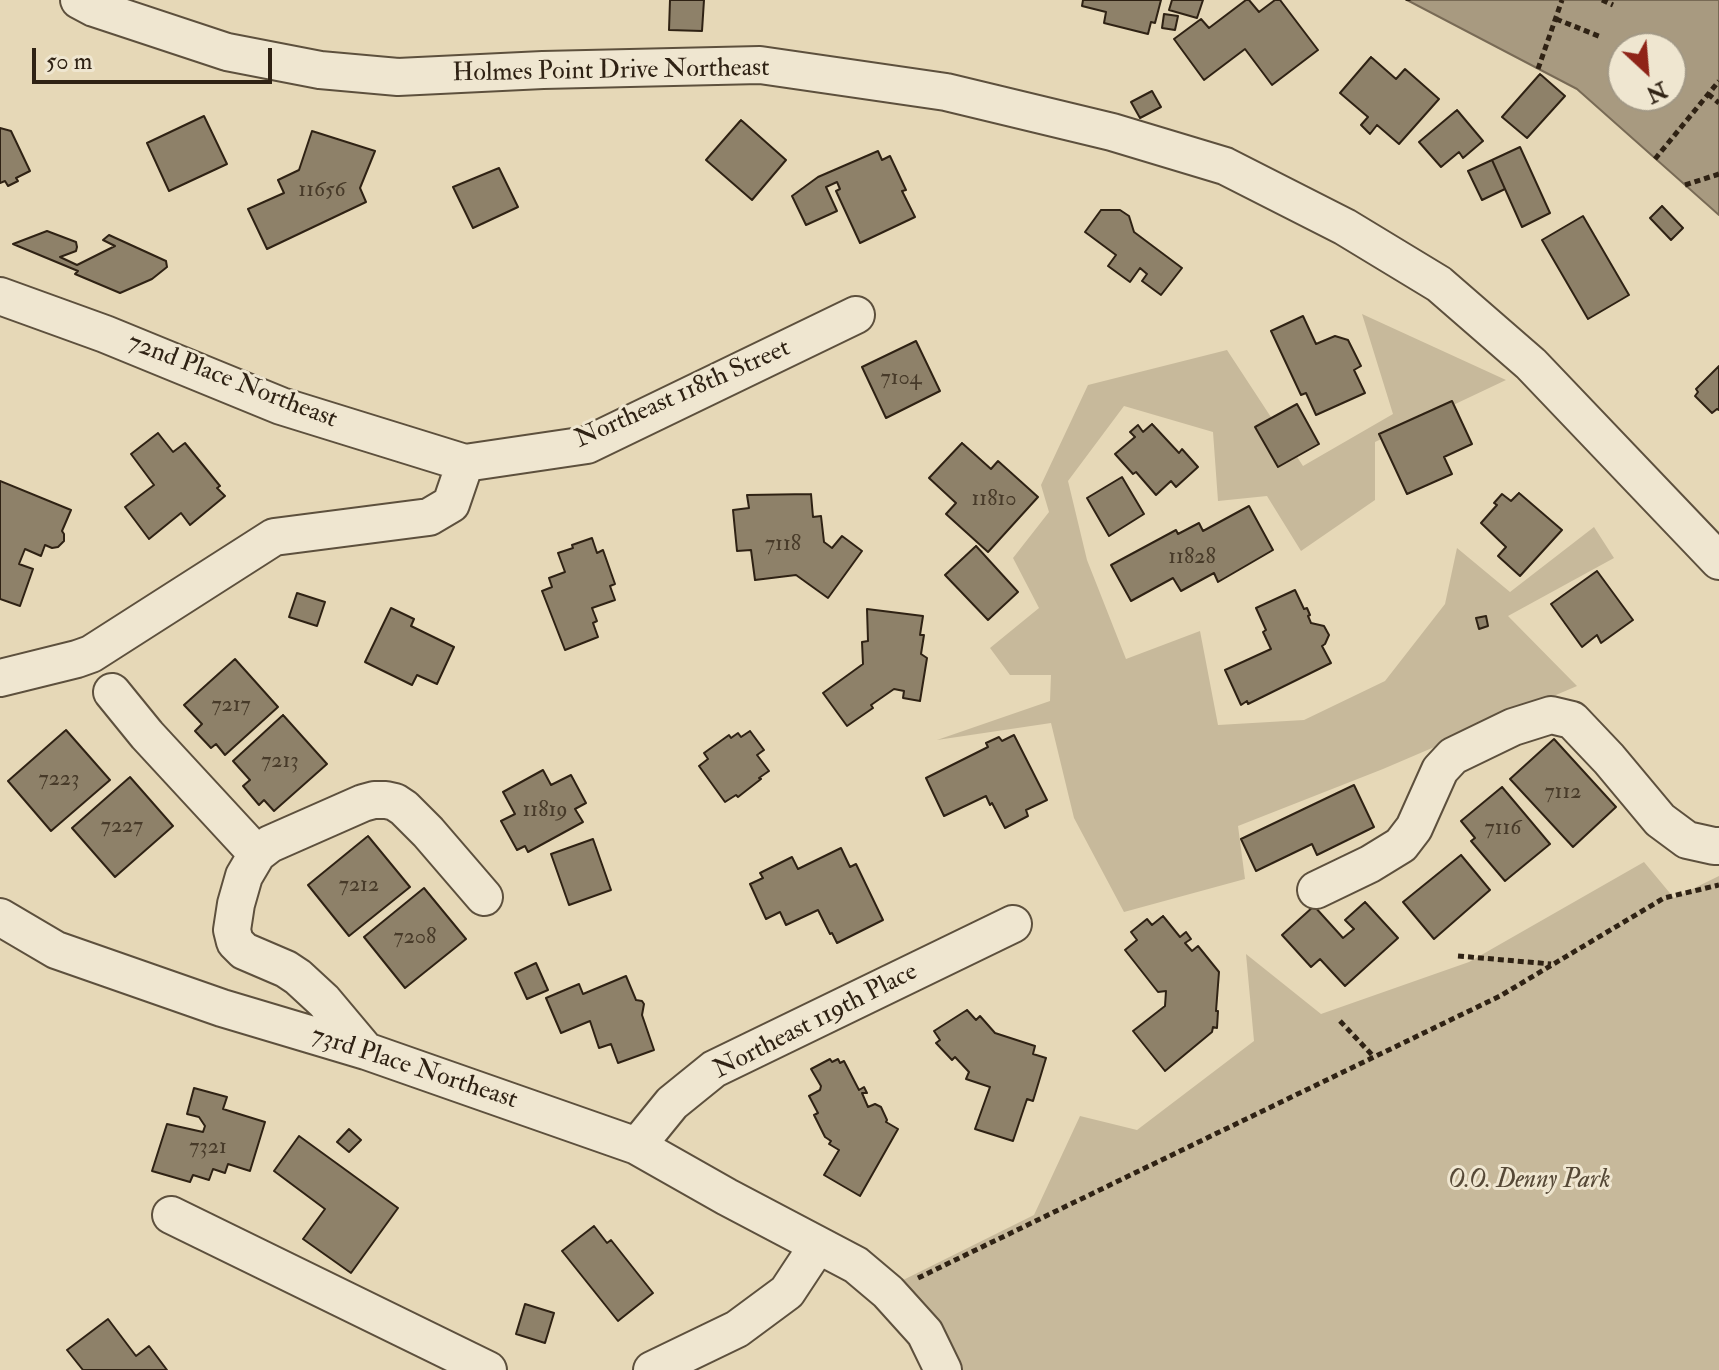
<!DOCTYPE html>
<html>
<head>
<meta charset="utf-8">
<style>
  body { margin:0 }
  #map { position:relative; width:1719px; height:1370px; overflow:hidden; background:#e6d8b7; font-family:"IM FELL Double Pica",serif }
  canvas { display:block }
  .north { position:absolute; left:1607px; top:32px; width:80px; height:80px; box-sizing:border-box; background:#efe6d0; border:2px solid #a29885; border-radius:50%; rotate:154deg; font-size:22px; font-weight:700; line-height:32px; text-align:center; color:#2f2214 }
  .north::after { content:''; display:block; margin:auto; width:28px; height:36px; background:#8f2418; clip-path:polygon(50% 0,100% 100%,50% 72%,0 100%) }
  .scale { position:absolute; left:32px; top:48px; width:240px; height:36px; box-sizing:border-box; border:4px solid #2f2214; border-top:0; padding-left:10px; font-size:24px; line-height:28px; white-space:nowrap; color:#2f2214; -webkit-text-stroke:6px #efe6d0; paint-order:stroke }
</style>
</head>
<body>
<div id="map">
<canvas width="1719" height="1370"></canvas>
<div class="north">N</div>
<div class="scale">50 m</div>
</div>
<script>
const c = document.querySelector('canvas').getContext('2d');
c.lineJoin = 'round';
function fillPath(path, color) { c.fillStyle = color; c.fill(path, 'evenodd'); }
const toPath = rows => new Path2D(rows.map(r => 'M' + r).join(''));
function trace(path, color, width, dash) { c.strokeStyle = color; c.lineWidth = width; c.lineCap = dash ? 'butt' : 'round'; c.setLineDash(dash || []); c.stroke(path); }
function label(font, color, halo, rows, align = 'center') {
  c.font = font + ' "IM FELL Double Pica",serif'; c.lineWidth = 6; c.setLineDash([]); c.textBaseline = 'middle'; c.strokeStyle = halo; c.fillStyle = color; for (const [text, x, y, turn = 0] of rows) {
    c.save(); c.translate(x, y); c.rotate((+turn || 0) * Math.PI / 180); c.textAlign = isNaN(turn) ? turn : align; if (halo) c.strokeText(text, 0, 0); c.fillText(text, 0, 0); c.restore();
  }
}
const green = toPath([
  [1362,314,1506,380,1375,442,1375,500,1301,551,1267,496,1218,501,1213,432,1124,406,1068,481,1087,560,1126,659,1200,631,1218,725,1304,720,1385,681,1445,604,1457,548,1510,592,1594,527,1614,558,1508,616,1577,686,1383,769,1238,826,1245,879,1124,912,1074,818,1051,723,937,740,1050,701,1051,675,1010,675,990,648,1039,608,1013,558,1049,512,1041,485,1088,385,1227,350,1303,466,1393,414],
  [1644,862,1674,898,1719,876,1719,1370,922,1370,879,1292,1034,1215,1080,1116,1137,1130,1254,1041,1246,954,1321,1014,1469,962]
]);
const water = toPath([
  [1407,0,1719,0,1719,215,1577,89,1407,0],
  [1623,48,1671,48,1671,96,1623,96,1623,48]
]);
const building = toPath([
  [670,0,704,0,702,31,669,30,670,0],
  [1083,0,1161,0,1155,23,1151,22,1148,34,1104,23,1106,12,1082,6,1083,0],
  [1172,0,1203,0,1197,18,1169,10,1172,0],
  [1246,0,1249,0,1259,12,1275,0,1280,0,1318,50,1272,85,1245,49,1204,80,1174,39,1201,19,1209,28,1246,0],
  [1164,14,1178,16,1175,30,1162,28,1164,14],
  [1371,57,1396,79,1405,69,1439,99,1399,144,1377,125,1370,134,1361,125,1368,117,1340,93,1371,57],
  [1540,74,1565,96,1527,138,1502,117,1540,74],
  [1152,91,1161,107,1140,118,1131,102,1152,91],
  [1457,110,1483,141,1463,158,1459,152,1441,167,1419,142,1457,110],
  [204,116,227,164,169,191,147,143,204,116],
  [741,120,786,160,752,200,706,160,741,120],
  [0,128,11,131,30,171,16,178,18,181,8,186,5,181,0,183,0,128],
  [312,131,375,151,360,188,366,202,267,249,248,209,284,193,278,180,299,170,312,131],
  [1520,147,1550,213,1522,227,1492,160,1520,147],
  [878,151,882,160,890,156,906,190,902,191,915,217,860,243,836,191,840,189,837,182,826,187,837,211,806,225,792,196,818,177,878,151],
  [1492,160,1505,189,1482,200,1468,171,1492,160],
  [499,168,518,207,473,228,453,187,499,168],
  [1662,206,1683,228,1671,240,1650,218,1662,206],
  [1101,210,1120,210,1129,216,1134,232,1182,268,1161,295,1142,281,1147,274,1140,268,1130,282,1108,266,1116,255,1085,232,1101,210],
  [1583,216,1629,295,1588,319,1542,240,1583,216],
  [47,231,76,242,77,247,76,251,60,257,77,265,115,246,103,240,109,235,166,261,167,267,152,279,120,293,75,274,78,271,13,244,47,231],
  [1303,316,1316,344,1335,336,1348,340,1361,366,1354,370,1365,393,1316,415,1306,393,1301,395,1271,331,1303,316],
  [916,341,940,391,886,418,862,367,916,341],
  [1719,366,1719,410,1717,409,1712,413,1695,396,1698,392,1696,389,1719,366],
  [1452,401,1472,444,1444,457,1452,474,1407,494,1379,434,1452,401],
  [1297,404,1319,444,1278,467,1255,427,1297,404],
  [1152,424,1179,453,1182,449,1198,467,1176,487,1171,481,1156,495,1136,472,1133,474,1115,454,1135,437,1130,432,1138,425,1143,432,1152,424],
  [158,433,173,452,185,443,220,486,217,488,225,496,190,525,181,513,149,539,125,507,154,485,131,454,158,433],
  [962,443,991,469,998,461,1038,497,988,552,946,514,956,503,929,478,962,443],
  [1122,477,1144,514,1109,536,1087,498,1122,477],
  [0,481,71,510,62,531,64,534,64,541,58,547,52,548,45,545,41,556,25,549,19,564,33,569,20,606,0,599,0,481],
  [1519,493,1562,530,1520,576,1498,556,1506,547,1481,523,1497,505,1494,503,1502,494,1511,501,1519,493],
  [811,494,813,517,821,516,824,542,832,548,842,536,862,551,828,598,796,575,755,580,751,550,737,551,733,510,749,508,747,495,811,494],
  [1249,506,1273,550,1218,582,1214,573,1181,591,1173,578,1131,601,1111,565,1176,530,1178,534,1199,523,1203,531,1249,506],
  [592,538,597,553,603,550,615,584,610,586,615,600,592,608,597,621,593,623,598,637,565,650,542,591,552,587,549,578,565,572,558,553,573,548,572,545,592,538],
  [976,546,1018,592,988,620,945,575,976,546],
  [1597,571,1633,620,1601,643,1597,635,1582,647,1551,604,1597,571],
  [1295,590,1304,609,1307,608,1310,615,1308,616,1311,623,1324,626,1329,635,1325,644,1322,646,1331,663,1248,704,1247,701,1241,705,1225,670,1271,649,1263,632,1266,630,1256,608,1295,590],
  [297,593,325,602,317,626,289,617,297,593],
  [391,608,414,619,411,626,454,647,437,684,417,675,412,685,365,662,391,608],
  [867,609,923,616,920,635,924,635,921,654,927,658,920,701,903,698,904,691,894,689,871,705,873,708,847,726,823,693,863,664,862,642,868,641,867,609],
  [1486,616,1488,626,1479,629,1476,618,1486,616],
  [235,659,278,707,225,755,216,744,211,748,195,731,202,724,184,705,235,659],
  [283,715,327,764,274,811,264,800,259,805,243,786,250,780,233,761,283,715],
  [66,730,110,780,51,831,8,781,66,730],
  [750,731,764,750,757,755,769,771,759,778,761,779,738,797,736,795,725,802,699,766,708,759,704,753,729,735,731,738,738,733,741,737,750,731],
  [1014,735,1047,800,1026,810,1028,816,1005,828,992,803,990,805,986,796,944,816,926,778,988,747,986,743,999,737,1002,741,1014,735],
  [1554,739,1616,807,1573,847,1510,779,1554,739],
  [543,770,551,785,571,775,586,803,575,809,583,822,528,852,525,846,517,850,501,821,515,814,503,792,543,770],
  [130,777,173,826,115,877,72,828,130,777],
  [1354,785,1374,827,1317,855,1312,844,1256,871,1241,839,1354,785],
  [1502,787,1550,844,1505,881,1471,841,1475,838,1461,821,1502,787],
  [368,836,410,887,349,936,308,885,368,836],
  [593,839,611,890,569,905,551,854,593,839],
  [841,848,850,867,856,864,883,920,837,943,832,933,830,934,818,910,786,925,780,912,766,919,750,884,763,878,760,873,792,857,798,869,841,848],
  [1461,855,1490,890,1434,939,1403,902,1461,855],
  [424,888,466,939,405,988,364,937,424,888],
  [1365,902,1398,938,1345,986,1320,959,1311,967,1282,935,1314,906,1343,938,1354,929,1345,920,1365,902],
  [1163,916,1180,937,1186,932,1191,939,1185,943,1192,951,1198,946,1219,972,1216,1011,1218,1011,1217,1028,1213,1027,1212,1032,1165,1071,1133,1031,1165,1006,1166,991,1158,992,1125,950,1137,940,1131,932,1147,919,1152,925,1163,916],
  [536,963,548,990,527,999,515,973,536,963],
  [626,976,636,1000,642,1001,644,1004,642,1015,654,1050,618,1063,611,1044,599,1048,590,1021,561,1033,546,998,579,984,583,994,626,976],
  [967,1010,976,1020,980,1016,995,1033,1035,1046,1033,1054,1046,1058,1033,1101,1027,1099,1013,1141,975,1129,990,1087,966,1079,969,1072,955,1057,952,1060,936,1043,940,1040,934,1031,967,1010],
  [830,1059,832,1062,838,1059,840,1063,844,1061,859,1090,864,1087,867,1093,862,1093,868,1107,875,1104,881,1107,887,1120,886,1122,898,1129,860,1196,824,1175,839,1150,829,1144,831,1141,825,1137,814,1115,818,1113,809,1096,820,1090,821,1086,811,1069,830,1059],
  [194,1088,227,1097,223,1109,265,1122,250,1171,228,1164,225,1173,213,1169,209,1180,193,1175,190,1182,152,1171,167,1124,203,1132,205,1126,199,1117,187,1114,194,1088],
  [349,1129,361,1140,349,1152,337,1142,349,1129],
  [299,1136,398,1208,351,1273,303,1239,325,1209,274,1171,299,1136],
  [594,1226,607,1243,611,1240,653,1293,618,1321,562,1251,594,1226],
  [525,1304,554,1313,545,1343,516,1334,525,1304],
  [108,1319,136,1356,149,1346,167,1370,83,1370,67,1350,108,1319]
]);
const path = toPath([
  [1602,0,1613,5],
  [1408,1,1408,0],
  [1556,19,1601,37],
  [1538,69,1562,0],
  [1708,94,1719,103],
  [1655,159,1719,81],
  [1685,185,1719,174],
  [1458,956,1551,964],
  [1340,1021,1374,1057],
  [918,1278,1500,996,1664,898,1719,885]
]);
const minor = toPath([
  [79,0,94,8,227,52,320,70,398,77,543,70,760,65,946,92,1112,132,1225,166,1345,227,1439,284,1531,364,1719,561],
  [0,296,105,334,281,406,465,463],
  [0,678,77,659,91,654,274,537,429,517,451,504,465,463,587,445,856,315],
  [112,692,147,735,257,854],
  [1316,890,1370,864,1401,845,1414,828,1440,770,1453,756,1513,727,1551,715,1572,720,1609,759,1660,820,1687,840,1714,846,1719,846],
  [0,917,56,950,222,1008,366,1051,637,1146,727,1197,856,1265,888,1292,925,1333,943,1370],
  [366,1051,324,1001,298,977,286,969,244,951,235,942,232,930,236,904,244,876,257,854,270,844,363,803,374,800,386,800,395,802,404,808,428,832,484,897],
  [637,1146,672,1103,714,1069,1013,924],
  [171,1215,488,1370],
  [652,1370,737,1329,787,1292,818,1245]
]);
const numberNames = [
  ["11656",322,191],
  ["7104",901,379],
  ["11810",994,500],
  ["7118",783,545],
  ["11828",1192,558],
  ["7217",231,706],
  ["7213",280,762],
  ["7223",59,780],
  ["7112",1563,793],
  ["11819",545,811],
  ["7227",122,827],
  ["7116",1503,829],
  ["7212",359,886],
  ["7208",415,938],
  ["7321",208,1148]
];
const streetNames = [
  ["Holmes Point Drive Northeast",611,72,-1],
  ["72nd Place Northeast",232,382,21],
  ["Northeast 118th Street",683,395,-24],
  ["Northeast 119th Place",816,1022,-27],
  ["73rd Place Northeast",414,1069,18]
];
const parkNames = [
  ["O.O. Denny Park",1529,1181]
];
fillPath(green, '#c7b99b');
fillPath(water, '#a89a80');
trace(water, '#786a55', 2);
fillPath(building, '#8e8169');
trace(building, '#2f2214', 2);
trace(minor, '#5d503d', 40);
trace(path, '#2f2214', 5, [6, 4]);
trace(minor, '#efe6d0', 36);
label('22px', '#473a29', null, numberNames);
label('26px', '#2f2214', '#efe6d0', streetNames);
label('italic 26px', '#554836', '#efe6d0', parkNames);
</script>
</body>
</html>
